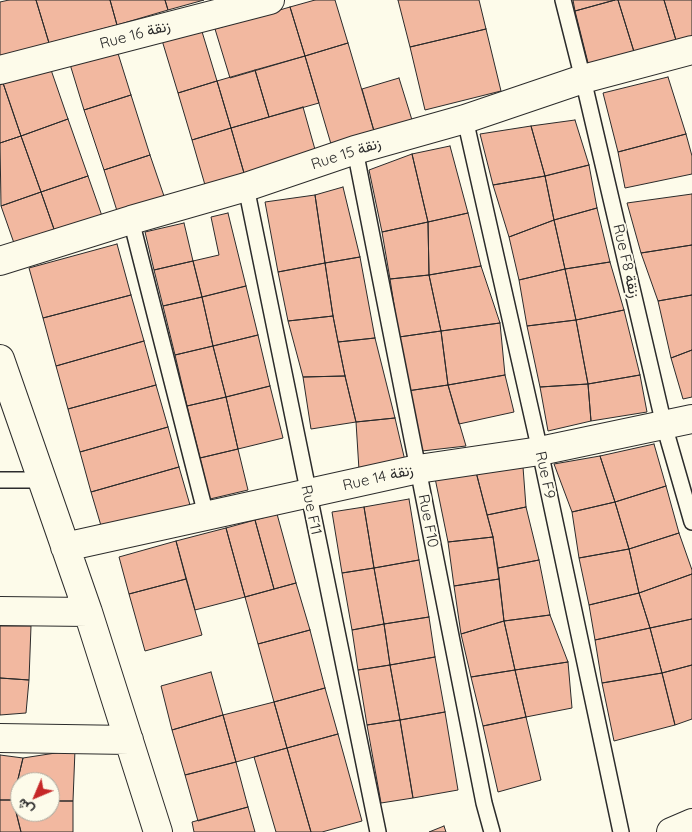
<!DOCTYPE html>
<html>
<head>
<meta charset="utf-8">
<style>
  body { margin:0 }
  #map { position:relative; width:692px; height:832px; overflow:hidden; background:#fdfbea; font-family:Quicksand,Vazirmatn,sans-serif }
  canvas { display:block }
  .north { position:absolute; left:10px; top:772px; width:50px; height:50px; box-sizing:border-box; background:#fdfbea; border:1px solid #a9a89e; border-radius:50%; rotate:225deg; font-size:14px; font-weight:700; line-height:20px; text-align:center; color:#2b2b2b }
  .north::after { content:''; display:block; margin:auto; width:18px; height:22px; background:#c62828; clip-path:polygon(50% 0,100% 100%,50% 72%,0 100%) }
</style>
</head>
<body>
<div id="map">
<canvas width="692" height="832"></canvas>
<div class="north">ش</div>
</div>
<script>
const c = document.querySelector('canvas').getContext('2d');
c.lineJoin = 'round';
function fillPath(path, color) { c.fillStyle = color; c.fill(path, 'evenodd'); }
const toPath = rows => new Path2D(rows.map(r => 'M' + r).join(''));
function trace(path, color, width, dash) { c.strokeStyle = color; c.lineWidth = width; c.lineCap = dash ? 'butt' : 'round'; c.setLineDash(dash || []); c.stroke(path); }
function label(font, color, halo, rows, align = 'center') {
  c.font = font + ' Quicksand,Vazirmatn,sans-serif'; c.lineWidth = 4; c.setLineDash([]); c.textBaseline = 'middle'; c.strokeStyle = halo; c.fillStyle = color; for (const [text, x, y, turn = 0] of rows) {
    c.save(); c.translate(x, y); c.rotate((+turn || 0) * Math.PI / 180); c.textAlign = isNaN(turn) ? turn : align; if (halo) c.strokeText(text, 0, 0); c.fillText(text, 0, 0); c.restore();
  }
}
const building = toPath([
  [9,0,36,0,49,43,0,57,0,2,9,0],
  [36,0,110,0,117,25,49,43,36,0],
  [110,0,165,0,168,10,117,25,110,0],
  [165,0,204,0,168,10,165,0],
  [315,0,335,0,348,43,305,56,290,7,315,0],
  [398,0,479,0,486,29,410,47,398,0],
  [573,0,615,0,575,11,573,0],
  [615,0,618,0,635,55,589,67,575,11,615,0],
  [618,0,664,0,678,47,635,55,618,0],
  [664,0,692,0,692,42,678,47,664,0],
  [290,7,305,56,230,78,215,29,290,7],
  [200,25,217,81,178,93,161,37,200,25],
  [486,29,501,91,425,110,410,47,486,29],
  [348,43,374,131,331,144,305,56,348,43],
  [116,47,131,95,84,110,69,61,116,47],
  [305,56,319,103,269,117,255,70,305,56],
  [49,64,68,119,21,136,2,80,49,64],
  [255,70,269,117,231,128,217,81,255,70],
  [668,77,686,134,618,152,603,93,668,77],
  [399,78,412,120,374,131,362,89,399,78],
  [2,80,21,136,0,143,0,81,2,80],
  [217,81,231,128,192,140,178,93,217,81],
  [131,95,150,155,104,170,84,110,131,95],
  [303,107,316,153,244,173,231,128,303,107],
  [68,119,88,176,41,192,21,136,68,119],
  [575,120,589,165,545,176,531,126,575,120],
  [531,126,545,176,493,185,480,134,531,126],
  [231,128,244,173,205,185,192,140,231,128],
  [686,134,692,156,692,174,625,188,618,152,686,134],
  [21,136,41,192,1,206,0,143,21,136],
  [450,146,468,213,428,222,412,154,450,146],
  [412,154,428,222,382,232,369,170,412,154],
  [150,155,165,199,118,214,104,170,150,155],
  [589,165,597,208,554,220,545,176,589,165],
  [88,176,102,216,55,232,41,192,88,176],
  [545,176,554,220,509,237,493,185,545,176],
  [343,187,360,257,325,263,315,195,343,187],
  [41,192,55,232,15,246,1,206,41,192],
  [692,194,692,245,641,253,627,203,692,194],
  [315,195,325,263,278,272,265,202,315,195],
  [597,208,610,262,565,269,554,220,597,208],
  [228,213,246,286,202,297,193,261,219,255,211,217,228,213],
  [468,213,481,266,429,275,428,222,468,213],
  [554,220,565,269,519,280,509,237,554,220],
  [428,222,429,275,390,279,382,232,428,222],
  [184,223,193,261,154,270,145,232,184,223],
  [117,244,131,295,43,318,29,268,117,244],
  [692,245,692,295,658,301,641,253,692,245],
  [360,257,375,338,338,342,333,316,325,263,360,257],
  [193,261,202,297,163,306,154,270,193,261],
  [610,262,624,310,576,320,565,269,610,262],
  [325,263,333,316,288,321,278,272,325,263],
  [481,266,500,323,441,331,429,275,481,266],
  [565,269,576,320,527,326,519,280,565,269],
  [429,275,441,331,399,337,390,279,429,275],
  [246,286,258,335,213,346,202,297,246,286],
  [131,295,144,341,56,366,43,318,131,295],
  [692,295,692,350,671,358,658,301,692,295],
  [202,297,213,346,175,355,163,306,202,297],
  [624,310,640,375,588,384,576,320,624,310],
  [333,316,345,376,303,377,288,321,333,316],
  [576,320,588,384,540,387,527,326,576,320],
  [500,323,505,375,448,385,441,331,500,323],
  [441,331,448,385,407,391,399,337,441,331],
  [258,335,270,386,226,397,213,346,258,335],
  [375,338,395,418,356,422,345,376,338,342,375,338],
  [144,341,156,385,68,409,56,366,144,341],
  [213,346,226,397,187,406,175,355,213,346],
  [692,350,692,397,683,399,671,358,692,350],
  [505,375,514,412,459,424,448,385,505,375],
  [640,375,647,412,591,421,588,384,640,375],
  [345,376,356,422,311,429,303,377,345,376],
  [588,384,591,421,548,431,540,387,588,384],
  [156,385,168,427,80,452,68,409,156,385],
  [448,385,466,446,422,451,407,391,448,385],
  [270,386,283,438,238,449,226,397,270,386],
  [226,397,238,449,200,458,187,406,226,397],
  [395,418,406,465,359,470,356,422,395,418],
  [168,427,179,467,91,492,80,452,168,427],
  [654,444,666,486,615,502,600,456,654,444],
  [238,449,248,490,210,499,200,458,238,449],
  [600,456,615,502,572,512,554,464,600,456],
  [179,467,190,505,102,529,91,492,179,467],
  [523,467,526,507,487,515,476,472,523,467],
  [476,472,493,537,448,542,435,478,476,472],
  [666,486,679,533,629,549,615,502,666,486],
  [409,499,419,560,374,568,364,507,409,499],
  [615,502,629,549,579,558,572,512,615,502],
  [364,507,374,568,342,573,332,512,364,507],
  [526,507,539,560,498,568,493,537,487,515,526,507],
  [277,514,296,583,274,589,255,520,277,514],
  [255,520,274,589,245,597,226,528,255,520],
  [226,528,245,597,195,610,176,541,226,528],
  [679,533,692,570,692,574,639,593,629,549,679,533],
  [493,537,499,579,454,586,448,542,493,537],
  [176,541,186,579,129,594,119,557,176,541],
  [629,549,639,593,589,605,579,558,629,549],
  [419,560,429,617,384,624,374,568,419,560],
  [539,560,550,615,504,621,498,568,539,560],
  [374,568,384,624,352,630,342,573,374,568],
  [692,574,692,619,650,628,639,593,692,574],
  [186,579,202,635,145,651,129,594,186,579],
  [499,579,504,621,461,634,454,586,499,579],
  [296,583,310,630,258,644,245,597,296,583],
  [639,593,650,628,595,640,589,605,639,593],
  [550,615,568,662,515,670,504,621,550,615],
  [429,617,435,657,390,665,384,624,429,617],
  [692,619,692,665,662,673,650,628,692,619],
  [504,621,515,670,471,677,461,634,504,621],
  [384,624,390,665,358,670,352,630,384,624],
  [0,626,31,626,29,680,0,678,0,626],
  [650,628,662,673,602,683,595,640,650,628],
  [310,630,325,688,274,702,258,644,310,630],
  [435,657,445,712,400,720,390,665,435,657],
  [568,662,572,708,526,717,515,670,568,662],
  [390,665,400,720,367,725,358,670,390,665],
  [692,665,692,719,675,725,662,673,692,665],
  [515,670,526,717,483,726,471,677,515,670],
  [211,672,223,715,172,730,161,686,211,672],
  [662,673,675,725,614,741,602,683,662,673],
  [0,678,29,680,26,713,0,715,0,678],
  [325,688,338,734,287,748,274,702,325,688],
  [274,702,287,748,236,762,223,715,274,702],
  [445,712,458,790,413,798,400,720,445,712],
  [223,715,236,762,185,775,172,730,223,715],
  [526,717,541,780,498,792,483,726,526,717],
  [400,720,413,798,381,803,367,725,400,720],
  [338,734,362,821,322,832,311,832,287,748,338,734],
  [287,748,311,832,276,832,254,757,287,748],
  [75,750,73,801,50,801,50,782,20,782,20,800,13,800,23,758,75,750],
  [0,755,23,758,13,800,0,800,0,755],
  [236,762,248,807,198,821,185,775,236,762],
  [0,800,13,800,21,832,0,832,0,800],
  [13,800,20,800,20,812,50,812,50,801,73,801,73,832,21,832,13,800],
  [248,807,255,832,194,832,192,822,248,807],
  [444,826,446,832,429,832,444,826]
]);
const service = toPath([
  [563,0,583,79,664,425,692,522],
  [465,119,540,451,621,832],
  [355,150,484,803,492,832],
  [246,187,378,832],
  [131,220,206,515],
  [0,480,41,480]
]);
const minor = toPath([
  [0,70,270,0],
  [0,261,131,220,246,187,355,150,465,119,583,79,692,50],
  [0,359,88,612,158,832],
  [65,547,418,469,540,451,692,419],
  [0,611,88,612],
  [0,738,129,740]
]);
const tertiary = toPath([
  [671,832,692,823]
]);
const streetNames = [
  ["Rue 16 زنقة",135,35,-15],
  ["Rue 15 زنقة",346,154,-18],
  ["Rue F8 زنقة",626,261,77],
  ["Rue F9",545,475,78],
  ["Rue 14 زنقة",378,478,-13],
  ["Rue F11",311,510,78],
  ["Rue F10",428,521,79]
];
fillPath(building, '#f2b8a0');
trace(building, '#2b2b2b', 1);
trace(service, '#2b2b2b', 18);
trace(minor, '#2b2b2b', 30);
trace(tertiary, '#2b2b2b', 30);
trace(service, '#fdfbea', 15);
trace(minor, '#fdfbea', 28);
trace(tertiary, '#fdfbea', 28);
label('15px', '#2b2b2b', '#fdfbea', streetNames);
</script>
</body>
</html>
